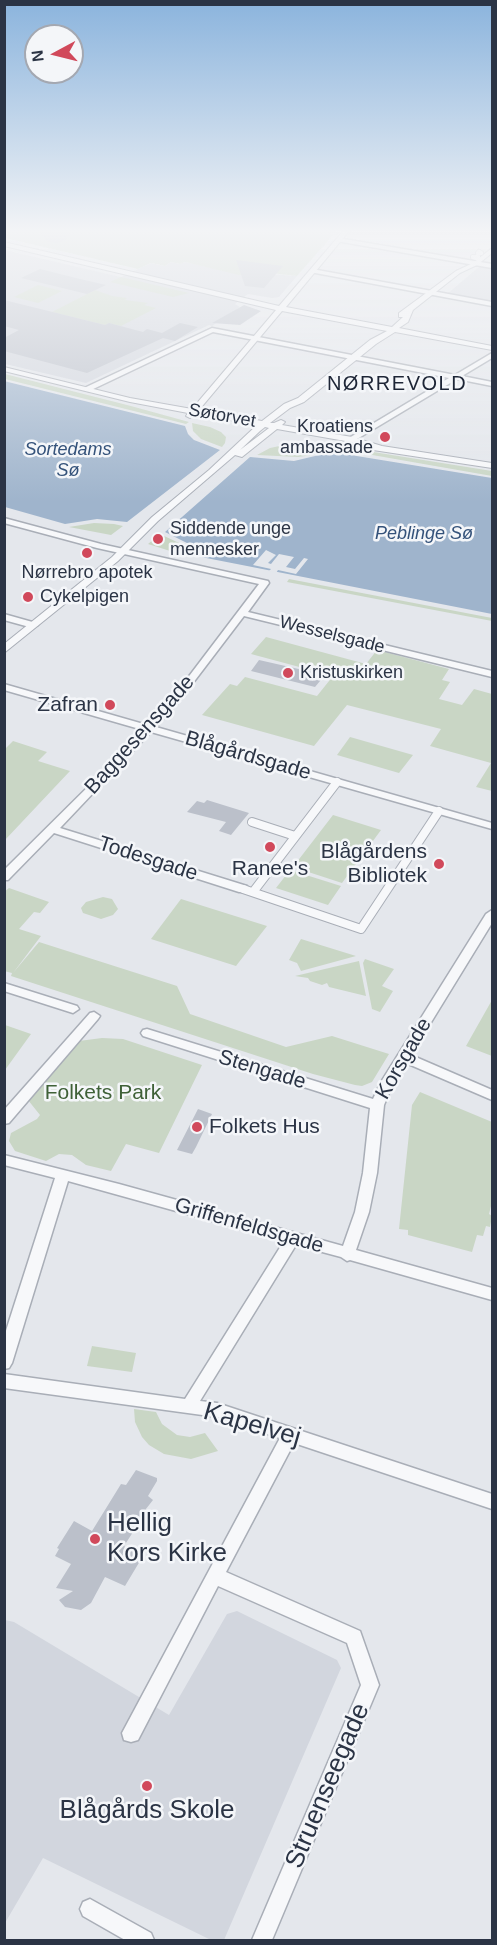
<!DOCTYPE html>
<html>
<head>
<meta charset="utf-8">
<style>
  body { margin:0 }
  #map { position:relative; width:497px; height:1945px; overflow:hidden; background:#e4e7ec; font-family:Arial,sans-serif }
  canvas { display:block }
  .frame { position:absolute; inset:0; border:6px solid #2b3445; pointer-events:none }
  .north { position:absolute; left:24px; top:24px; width:60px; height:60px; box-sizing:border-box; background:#f4f6f9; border:2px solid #a4a8b1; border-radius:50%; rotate:263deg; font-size:16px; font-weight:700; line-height:24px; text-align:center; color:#2b3445 }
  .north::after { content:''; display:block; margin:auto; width:21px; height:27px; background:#d1495b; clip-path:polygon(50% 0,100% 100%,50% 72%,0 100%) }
</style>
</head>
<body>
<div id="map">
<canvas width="497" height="1945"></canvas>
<div class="frame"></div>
<div class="north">N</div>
</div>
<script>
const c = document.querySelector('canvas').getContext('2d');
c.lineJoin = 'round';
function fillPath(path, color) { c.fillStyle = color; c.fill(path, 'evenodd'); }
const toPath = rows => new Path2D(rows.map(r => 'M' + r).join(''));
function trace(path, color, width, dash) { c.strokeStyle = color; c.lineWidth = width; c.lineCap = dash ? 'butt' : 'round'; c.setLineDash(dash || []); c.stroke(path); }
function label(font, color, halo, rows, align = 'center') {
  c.font = font + ' Arial,sans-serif'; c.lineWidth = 5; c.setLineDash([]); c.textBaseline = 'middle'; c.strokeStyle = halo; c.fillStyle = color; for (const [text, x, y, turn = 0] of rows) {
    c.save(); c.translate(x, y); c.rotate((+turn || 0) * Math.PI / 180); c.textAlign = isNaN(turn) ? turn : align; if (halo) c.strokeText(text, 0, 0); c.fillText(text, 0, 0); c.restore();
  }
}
const built = toPath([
  [5,250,121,277,151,263,165,266,171,262,180,264,185,262,225,271,297,276,279,297,272,298,248,294,235,304,240,307,212,326,209,325,86,383,5,364],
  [480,266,492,268,492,302,447,294],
  [237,1611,337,1660,341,1668,224,1940,211,1940,43,1858,5,1923,5,1620,14,1622,169,1715,227,1614]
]);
const green = toPath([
  [5,230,337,230,335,232,330,232,329,233,334,234,297,276,261,272,239,275,185,262,180,264,171,262,165,266,151,263,138,269,5,238],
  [121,277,189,293,173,297,110,282],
  [38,285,62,291,38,303,14,297],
  [95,290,112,296,127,298,125,300,148,303,144,305,156,308,121,326,109,323,105,325,52,312],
  [5,374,131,406,189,422,186,424,5,379],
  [192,423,210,427,221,432,226,437,225,443,222,447,201,439,193,431],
  [289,444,310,444,330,447,313,455,298,457,257,455,270,448],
  [338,449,367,451,492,471,492,476],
  [94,523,114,524,123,526,111,535,69,527],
  [160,534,179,543,185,550,186,556,148,544],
  [289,579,492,618,492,621,287,582],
  [266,637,366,664,377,650,449,669,442,680,450,682,439,699,462,705,474,689,492,694,492,791,476,787,491,763,430,746,441,729,347,705,314,746,202,715,230,684,237,686,245,677,317,696,333,676,251,654],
  [350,737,413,755,399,773,337,755],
  [13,741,47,752,38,761,70,771,5,840,5,749],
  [333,815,381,830,342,883,293,867],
  [290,870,341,886,328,905,276,888],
  [9,888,49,902,40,913,34,912,19,929,41,936,13,973,39,942,177,986,190,1014,286,1047,332,1036,389,1054,372,1082,362,1086,355,1085,313,1074,11,976,12,973,4,971,4,892],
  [103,897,112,899,118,909,113,915,101,919,83,913,81,908,86,902],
  [181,899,235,916,267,926,236,966,151,939],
  [301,939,356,956,301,971,297,963,289,960],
  [365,959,394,969,382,986,393,991,380,1012,372,1009,363,963],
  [359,961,366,996,329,987,327,983,322,985,310,981,308,978,295,976],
  [492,1000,492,1056,466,1046],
  [5,1025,31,1034,5,1070,4,1025],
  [102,1038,123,1039,202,1065,159,1153,126,1144,111,1171,86,1165,72,1155,59,1154,46,1161,15,1151,9,1141,11,1133,37,1119,40,1115,28,1100,79,1041],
  [420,1092,492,1122,492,1202,489,1214,492,1216,490,1227,486,1226,483,1236,477,1235,472,1252,408,1235,408,1230,399,1229,412,1105],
  [92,1346,136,1353,132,1372,87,1366],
  [134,1409,156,1412,162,1424,177,1435,190,1437,205,1433,218,1451,191,1459,164,1454,149,1445,142,1437,135,1422]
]);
const water = toPath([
  [4,381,185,426,188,434,194,440,220,450,127,522,97,519,65,524,5,507],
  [332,452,492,478,492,614,196,556,191,545,165,532,250,457,294,461]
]);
const pier = toPath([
  [266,550,276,555,268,563,271,564,279,554,294,557,286,567,295,569,304,558,308,559,296,574,278,570,276,573,269,571,271,569,253,565]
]);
const building = toPath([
  [38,230,72,230,65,241,56,243,48,242],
  [236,260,283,266,264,288,245,286],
  [40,269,80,279,106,285,87,294,21,278],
  [4,300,105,325,109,323,143,332,147,329,162,333,180,323,198,327,175,341,163,338,87,373,4,351,4,338,19,330,4,326],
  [244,305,261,311,240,325,212,323],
  [259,660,325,675,315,687,251,671],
  [207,800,249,813,231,835,219,831,226,822,187,812,197,801,204,803],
  [198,1109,212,1114,196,1147,192,1154,177,1150],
  [136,1470,157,1478,157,1481,148,1496,153,1500,142,1514,144,1515,124,1546,143,1556,125,1586,105,1577,91,1603,81,1610,65,1607,59,1600,73,1591,56,1588,71,1564,55,1556,59,1549,57,1548,74,1521,92,1531,121,1484,126,1485]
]);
const pedestrianFar1 = toPath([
  [479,252,481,253,478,253,479,252],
  [473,257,478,257,477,258,473,257]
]);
const pedestrian = toPath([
  [252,822,295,836],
  [243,889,361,929,439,811],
  [253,892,337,782]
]);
const minor = toPath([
  [338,238,492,264,492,268,336,241,338,238],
  [312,269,492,302,492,306,310,272,312,269],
  [212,328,455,375,492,353,492,358,462,376,492,382,492,386,457,379,352,442,348,440,349,438,449,378,213,332,89,391,82,389,212,328],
  [4,518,101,544,268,581,269,583,248,612,492,671,492,677,244,616,180,700,156,727,492,823,492,829,151,732,60,828,247,886,249,889,247,892,239,892,54,833,8,880,4,880,4,870,113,762,143,730,4,690,4,684,147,725,174,696,259,584,97,548,4,523,4,518],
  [4,614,36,623,38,625,33,628,4,620,4,614],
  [492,910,492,923,411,1055,492,1090,492,1100,406,1063,392,1086,384,1105,377,1173,369,1212,356,1250,492,1288,492,1300,350,1260,347,1261,341,1257,296,1245,200,1401,217,1403,492,1494,492,1509,294,1443,226,1572,360,1631,379,1685,272,1940,252,1940,361,1685,347,1643,218,1586,138,1740,131,1742,124,1740,122,1733,280,1438,217,1417,4,1388,4,1374,185,1399,284,1241,68,1181,12,1363,9,1368,4,1369,4,1337,55,1178,4,1165,4,1155,119,1184,343,1246,355,1212,363,1173,370,1108,143,1036,141,1033,143,1030,147,1029,373,1099,381,1082,486,914,492,910],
  [4,983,77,1006,79,1009,73,1013,4,991,4,983],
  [94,1012,100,1016,98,1019,9,1123,4,1124,4,1110,90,1013,94,1012],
  [90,1899,151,1933,154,1940,125,1940,83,1916,80,1909,83,1902,90,1899]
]);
const tertiary = toPath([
  [344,230,350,230,286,307,392,327,403,317,399,317,399,313,456,271,473,263,492,248,492,253,477,265,460,273,413,310,408,322,399,328,492,346,492,350,395,332,376,344,304,402,290,408,270,423,274,423,281,420,285,422,282,425,352,437,382,446,492,463,492,468,373,450,351,442,277,429,242,457,235,455,158,521,118,561,4,653,4,644,112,557,152,517,209,470,257,425,196,414,190,418,186,416,188,413,130,402,4,371,4,367,130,398,192,409,276,310,4,246,4,242,279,306,344,230],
  [282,311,387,331,370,340,298,398,284,404,262,421,199,410,282,311],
  [265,427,269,428,240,450,260,431,265,427]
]);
const markers = [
  [385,437,6,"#d1495b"],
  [158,539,6,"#d1495b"],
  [87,553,6,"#d1495b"],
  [28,597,6,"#d1495b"],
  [288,673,6,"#d1495b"],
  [110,705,6,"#d1495b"],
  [270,847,6,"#d1495b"],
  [439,864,6,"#d1495b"],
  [197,1127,6,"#d1495b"],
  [95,1539,6,"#d1495b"],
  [147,1786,6,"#d1495b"]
];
const farStreetnames = [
  ["Søtorvet",222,416,10],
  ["Wesselsgade",332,635,14]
];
const farPoinames = [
  ["Kroatiens",373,427,"right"],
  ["ambassade",373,448,"right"],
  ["Siddende unge",170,529],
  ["mennesker",170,550],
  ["Nørrebro apotek",87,573,"center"],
  ["Cykelpigen",40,597],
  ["Kristuskirken",300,673]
];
const farWaternames = [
  ["Sortedams",68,450],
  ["Sø",68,471],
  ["Peblinge Sø",424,534]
];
const farQuarternames = [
  ["NØRREVOLD",397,384]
];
const poiNames = [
  ["Zafran",98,705],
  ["Blågårdens",427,852],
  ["Bibliotek",427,876],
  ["Ranee's",270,869,"center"],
  ["Folkets Hus",209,1127,"left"]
];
const streetNames = [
  ["Baggesensgade",140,735,-48],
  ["Blågårdsgade",248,756,16],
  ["Todesgade",148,859,18],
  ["Korsgade",404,1059,-60],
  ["Stengade",262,1070,17],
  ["Griffenfeldsgade",249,1226,16]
];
const parkNames = [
  ["Folkets Park",103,1093]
];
const nearStreetnames = [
  ["Kapelvej",252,1425,16],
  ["Struenseegade",328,1786,-67]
];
const nearPoinames = [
  ["Hellig",107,1524],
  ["Kors Kirke",107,1554],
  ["Blågårds Skole",147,1811,"center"]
];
fillPath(built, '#d2d6de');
fillPath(green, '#c9d6c5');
fillPath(water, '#9fb4cc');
fillPath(pier, '#e4e7ec');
fillPath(building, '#bbc0ca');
trace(pedestrianFar1, '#a9aeb7', 6);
trace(pedestrian, '#a9aeb7', 10);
trace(minor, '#a9aeb7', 3);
trace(tertiary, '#a9aeb7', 2);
trace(pedestrianFar1, '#f7f8fa', 4.5);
trace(pedestrian, '#f7f8fa', 8);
fillPath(minor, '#f7f8fa');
fillPath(tertiary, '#f7f8fa');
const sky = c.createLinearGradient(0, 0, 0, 502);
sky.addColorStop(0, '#8bb4dd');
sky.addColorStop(0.46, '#f3f4f6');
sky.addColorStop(1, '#f3f4f600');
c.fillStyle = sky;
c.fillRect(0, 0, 497, 502);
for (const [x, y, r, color] of markers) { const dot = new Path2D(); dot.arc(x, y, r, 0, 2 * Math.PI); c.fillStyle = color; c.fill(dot); trace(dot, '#f4f6f9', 2); }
label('18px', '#2b3445', '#f4f6f9', farStreetnames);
label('18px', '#2b3445', '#f4f6f9', farPoinames, 'left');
label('italic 18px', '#34527a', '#f4f6f9', farWaternames);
c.letterSpacing = '1.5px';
label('20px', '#1d2536', '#f4f6f9', farQuarternames);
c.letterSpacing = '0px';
label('21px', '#2b3445', '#f4f6f9', poiNames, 'right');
label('21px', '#2b3445', '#f4f6f9', streetNames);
label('21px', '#3f6138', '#f4f6f9', parkNames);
label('26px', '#2b3445', '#f4f6f9', nearStreetnames);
label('26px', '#2b3445', '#f4f6f9', nearPoinames, 'left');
</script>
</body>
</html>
